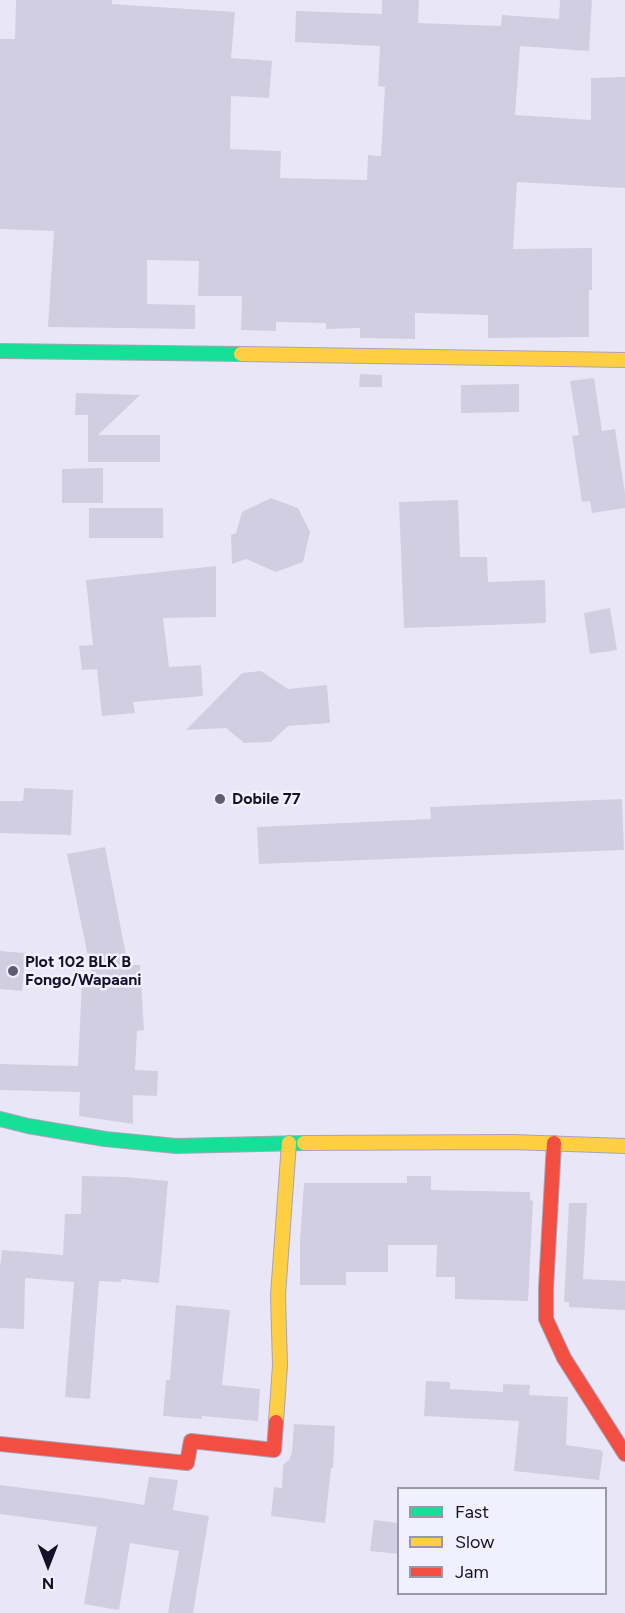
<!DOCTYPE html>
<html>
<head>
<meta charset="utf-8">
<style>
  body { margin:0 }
  #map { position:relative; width:625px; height:1613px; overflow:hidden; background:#e9e7f7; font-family:Figtree,sans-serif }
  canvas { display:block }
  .legend { position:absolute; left:397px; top:1487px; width:210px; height:108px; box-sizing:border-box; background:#f1f0fe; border:2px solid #9997a9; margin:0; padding:8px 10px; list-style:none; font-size:18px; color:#161129 }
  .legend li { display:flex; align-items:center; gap:12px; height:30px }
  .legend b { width:30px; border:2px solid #9997a9 }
  .north { position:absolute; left:18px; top:1535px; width:60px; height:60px; -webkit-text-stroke:4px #f1f0fe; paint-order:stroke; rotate:180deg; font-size:16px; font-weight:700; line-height:24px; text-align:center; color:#161129 }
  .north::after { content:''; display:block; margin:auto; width:21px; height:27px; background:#161129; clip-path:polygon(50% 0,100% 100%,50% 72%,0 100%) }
</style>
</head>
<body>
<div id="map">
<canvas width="625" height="1613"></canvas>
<ul class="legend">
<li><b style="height:8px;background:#16e098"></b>Fast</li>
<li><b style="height:8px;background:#ffcf43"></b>Slow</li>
<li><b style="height:8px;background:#f24e42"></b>Jam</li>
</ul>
<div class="north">N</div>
</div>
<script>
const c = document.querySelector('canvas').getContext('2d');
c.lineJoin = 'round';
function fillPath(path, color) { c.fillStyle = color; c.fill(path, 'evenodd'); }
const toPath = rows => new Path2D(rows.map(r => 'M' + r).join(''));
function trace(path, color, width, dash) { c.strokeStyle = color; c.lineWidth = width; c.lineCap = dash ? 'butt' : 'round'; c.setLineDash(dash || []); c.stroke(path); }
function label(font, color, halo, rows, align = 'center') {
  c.font = font + ' Figtree,sans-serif'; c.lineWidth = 5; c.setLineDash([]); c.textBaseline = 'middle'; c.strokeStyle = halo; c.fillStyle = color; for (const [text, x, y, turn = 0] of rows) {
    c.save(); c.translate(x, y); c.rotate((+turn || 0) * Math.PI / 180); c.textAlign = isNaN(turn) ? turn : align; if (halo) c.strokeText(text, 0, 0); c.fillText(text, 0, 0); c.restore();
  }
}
const building = toPath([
  [16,0,112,0,112,4,235,12,231,58,272,61,269,98,231,96,230,149,281,151,280,178,367,180,368,155,381,156,385,87,378,86,380,46,295,42,296,11,382,14,382,0,419,0,418,23,501,26,502,15,559,19,560,0,592,0,589,51,520,46,515,115,591,120,591,78,625,77,625,188,517,182,513,249,592,248,592,290,589,290,589,337,488,338,488,315,415,313,415,339,360,338,360,328,326,329,326,323,276,322,276,331,241,330,242,296,198,296,199,261,147,260,147,304,195,305,195,329,48,327,54,231,0,229,0,39,15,39],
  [360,374,382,375,382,387,359,387],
  [594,378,602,431,615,429,625,493,625,508,592,513,590,501,582,502,572,436,579,435,570,381],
  [519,384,519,412,461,413,461,385],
  [76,393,140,395,98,435,160,435,160,462,88,462,88,415,75,415],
  [103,468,103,503,62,503,62,469],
  [271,498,298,508,310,532,303,562,276,572,246,559,232,564,231,535,236,533,242,512],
  [458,500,460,557,487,557,488,582,545,580,546,623,404,628,399,502],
  [89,508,163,508,163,538,89,538],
  [216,566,216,617,163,618,169,667,201,665,203,696,133,702,135,713,102,716,97,669,82,670,79,646,93,645,86,580],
  [610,608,617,650,590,654,584,613],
  [261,671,288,689,327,685,330,723,288,726,271,742,244,743,226,728,186,730,242,673],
  [24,788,73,790,71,835,0,833,0,801,23,801],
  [622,799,624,850,259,864,257,827,431,819,430,807],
  [105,847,128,965,140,965,144,1030,137,1031,135,1070,158,1071,157,1096,133,1095,133,1124,79,1116,80,1092,0,1090,0,1064,78,1066,82,981,93,981,67,854],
  [0,951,26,953,22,991,0,989],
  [82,1176,126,1177,168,1181,159,1283,121,1279,121,1282,99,1281,90,1399,65,1397,74,1282,25,1278,24,1329,0,1328,0,1268,2,1250,63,1255,65,1214,81,1214],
  [407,1176,431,1176,431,1190,530,1192,530,1200,533,1201,528,1301,455,1299,455,1277,436,1277,437,1245,388,1245,388,1272,346,1272,346,1285,300,1285,300,1240,304,1183,407,1183],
  [569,1203,587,1203,583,1279,625,1281,625,1310,569,1307,569,1302,564,1302],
  [176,1305,230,1310,222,1385,260,1389,258,1421,202,1416,202,1419,163,1416,166,1380,170,1380],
  [426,1381,450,1382,450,1389,503,1392,503,1384,530,1385,529,1395,568,1397,566,1445,601,1450,603,1453,599,1480,514,1471,519,1421,424,1416],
  [294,1424,335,1426,333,1468,331,1468,325,1523,271,1516,274,1487,282,1488,283,1465,289,1460,292,1452],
  [149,1477,178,1480,173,1510,209,1516,193,1613,168,1613,179,1551,130,1543,119,1610,84,1604,97,1527,0,1514,0,1485,102,1498,144,1505],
  [374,1520,399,1523,399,1554,370,1551]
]);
const fast = toPath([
  [0,351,241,354],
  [0,1119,28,1126,105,1139,176,1146,304,1143]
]);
const slow = toPath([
  [241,354,625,360],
  [304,1143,512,1142,625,1146],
  [276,1422,280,1365,278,1295,289,1143]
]);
const jam = toPath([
  [554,1143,546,1288,546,1319,564,1358,625,1454],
  [0,1444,187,1463,191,1441,274,1450,276,1422]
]);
const markers = [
  [220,799,6,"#605c71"],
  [13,971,6,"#605c71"]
];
const poiNames = [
  ["Dobile 77",232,799],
  ["Plot 102 BLK B",25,962],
  ["Fongo/Wapaani",25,980]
];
fillPath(building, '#d1cee2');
trace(fast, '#a7a4b7', 16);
trace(slow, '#a7a4b7', 16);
trace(jam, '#a7a4b7', 16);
trace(fast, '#16e098', 14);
trace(slow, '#ffcf43', 14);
trace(jam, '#f24e42', 14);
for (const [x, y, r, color] of markers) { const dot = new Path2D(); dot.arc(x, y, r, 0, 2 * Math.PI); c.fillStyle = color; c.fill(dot); trace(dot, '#f1f0fe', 2); }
label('bold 16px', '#161129', '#f1f0fe', poiNames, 'left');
</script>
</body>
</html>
